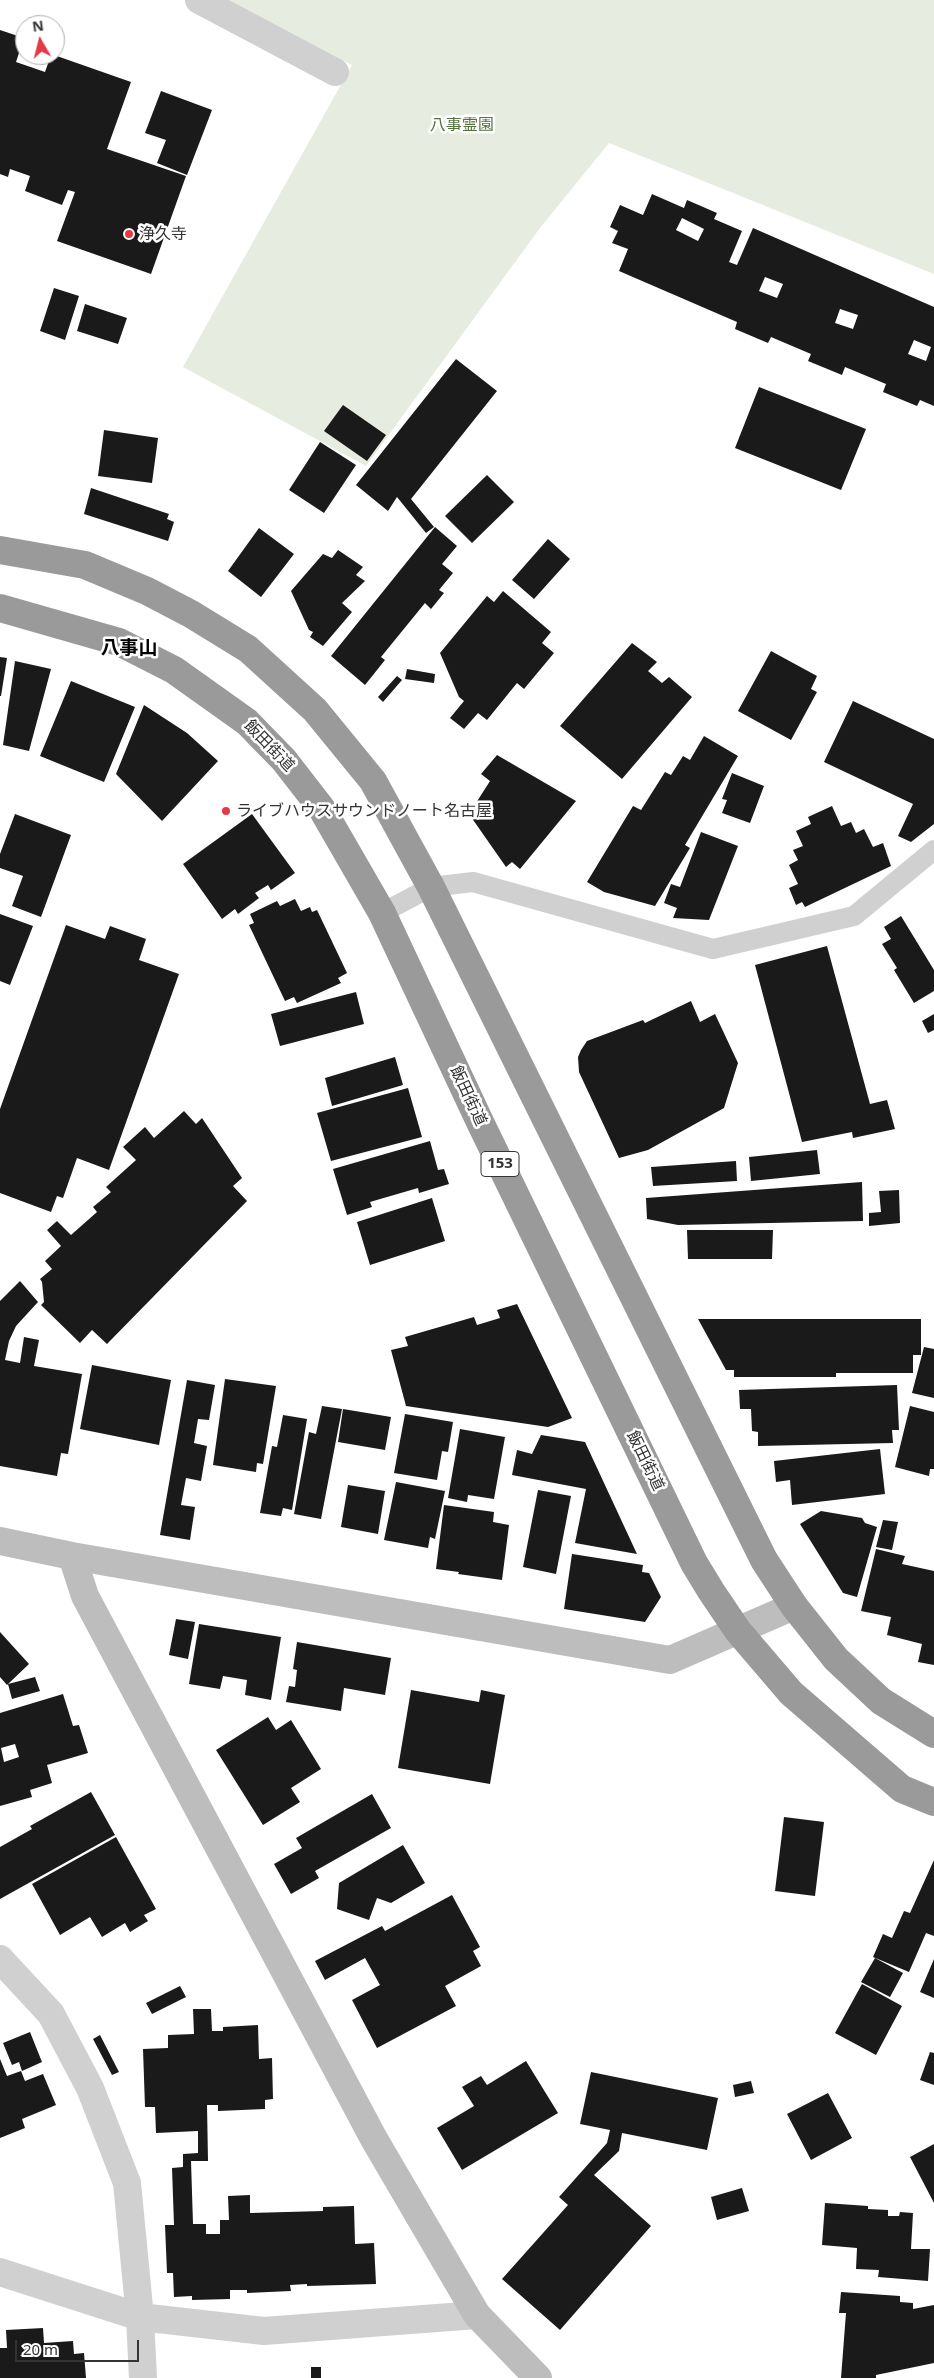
<!DOCTYPE html>
<html>
<head>
<meta charset="utf-8">
<style>
  body { margin:0 }
  #map { position:relative; width:934px; height:2378px; overflow:hidden; background:#fff; font-family:"Noto Sans",sans-serif }
  canvas { display:block }
  .north { position:absolute; left:15px; top:15px; width:50px; height:50px; box-sizing:border-box; background:#fff; border:1px solid #adadad; border-radius:50%; rotate:352deg; font-size:14px; font-weight:700; line-height:20px; text-align:center; color:#333 }
  .north::after { content:''; display:block; margin:auto; width:18px; height:22px; background:#e63946; clip-path:polygon(50% 0,100% 100%,50% 72%,0 100%) }
  .scale { position:absolute; left:15px; top:2340px; width:124px; height:22px; box-sizing:border-box; border:2px solid #333; border-top:0; padding-left:6px; font-size:15px; line-height:18px; white-space:nowrap; color:#333; -webkit-text-stroke:4px #fff; paint-order:stroke }
</style>
</head>
<body>
<div id="map">
<canvas width="934" height="2378"></canvas>
<div class="north">N</div>
<div class="scale">20 m</div>
</div>
<script>
const c = document.querySelector('canvas').getContext('2d');
c.lineJoin = 'round';
function fillPath(path, color) { c.fillStyle = color; c.fill(path, 'evenodd'); }
const toPath = rows => new Path2D(rows.map(r => 'M' + r).join(''));
function trace(path, color, width, dash) { c.strokeStyle = color; c.lineWidth = width; c.lineCap = dash ? 'butt' : 'round'; c.setLineDash(dash || []); c.stroke(path); }
function label(font, color, halo, rows, align = 'center') {
  c.font = font + ' "Noto Sans","Noto Sans JP",sans-serif'; c.lineWidth = 5; c.setLineDash([]); c.textBaseline = 'middle'; c.strokeStyle = halo; c.fillStyle = color; for (const [text, x, y, turn = 0] of rows) {
    c.save(); c.translate(x, y); c.rotate((+turn || 0) * Math.PI / 180); c.textAlign = isNaN(turn) ? turn : align; if (halo) c.strokeText(text, 0, 0); c.fillText(text, 0, 0); c.restore();
  }
}
const green = toPath([
  [216,0,934,0,934,274,609,143,540,228,366,466,183,367,352,65]
]);
const building = toPath([
  [0,30,24,38,16,62,45,72,51,55,54,55,131,82,107,149,186,176,151,274,57,241,75,192,68,190,62,205,25,191,30,176,10,169,8,177,0,174],
  [161,91,212,110,187,175,157,163,166,140,145,133],
  [652,194,684,208,687,200,717,213,714,219,742,231,729,262,737,265,753,228,934,307,934,406,920,400,917,406,883,392,886,384,845,367,842,375,808,361,811,354,771,337,768,343,735,329,737,322,619,271,628,249,612,243,618,231,610,227,620,205,643,215],
  [682,218,704,229,698,241,676,230],
  [765,277,783,284,777,298,759,291],
  [840,309,858,315,853,329,835,323],
  [914,340,931,347,926,361,908,354],
  [54,288,79,296,65,340,40,331],
  [85,304,127,318,118,344,77,331],
  [456,359,497,391,411,499,434,527,426,533,397,497,388,511,356,485],
  [759,387,866,429,841,490,735,448],
  [343,405,386,435,367,461,324,431],
  [104,430,158,438,152,483,98,476],
  [320,442,356,465,324,513,289,490],
  [487,475,514,502,472,543,445,516],
  [91,488,169,514,167,519,174,522,168,541,84,514],
  [435,527,457,546,442,564,453,573,439,590,444,593,431,609,425,603,381,657,385,660,365,685,331,656],
  [259,528,294,554,261,597,228,571],
  [548,539,570,559,534,599,512,580],
  [338,550,363,567,356,575,365,581,342,603,352,612,323,646,310,637,313,632,309,630,291,591,323,554,332,558],
  [503,591,551,632,542,643,554,653,524,689,517,683,487,720,478,713,464,729,450,718,464,701,459,697,440,653,487,596,494,602],
  [632,643,657,662,648,671,662,683,669,677,692,697,622,779,560,726],
  [771,651,817,676,811,689,817,692,791,740,738,711],
  [0,657,7,658,1,696,0,696],
  [15,661,51,669,29,751,3,745],
  [407,669,435,674,434,683,405,679],
  [397,676,402,680,383,702,378,697],
  [71,681,135,707,104,782,40,756],
  [853,701,934,739,934,824,911,842,898,836,913,804,824,762],
  [144,705,187,733,218,761,162,821,116,774],
  [704,736,738,756,685,845,690,848,655,906,604,892,587,882,633,806,641,810,665,772,671,775,683,756,690,760],
  [497,755,576,801,520,869,512,862,506,867,469,814,490,781,481,774],
  [732,773,764,786,750,823,722,813,727,800,722,799],
  [832,806,841,826,851,822,856,833,864,829,873,847,883,843,891,866,805,907,802,902,796,905,789,888,798,884,789,865,798,860,793,850,803,846,796,831,811,824,808,817],
  [15,814,71,835,41,917,12,906,23,876,0,868,0,854],
  [252,814,295,873,271,890,268,885,255,893,259,898,238,914,235,909,222,919,183,864],
  [701,832,738,846,709,920,673,918,677,908,664,903,671,884,680,887],
  [295,899,301,911,310,907,312,912,317,910,347,973,338,978,341,983,297,1003,294,997,285,1001,249,925,254,923,250,914,277,901,280,906],
  [0,914,33,926,10,985,0,981],
  [901,916,934,970,934,991,914,1003,894,970,897,968,882,944,891,939,884,927],
  [66,925,105,939,110,926,146,939,139,960,179,974,109,1170,77,1158,63,1198,57,1196,51,1212,0,1193,0,1109],
  [827,946,870,1104,887,1100,895,1129,853,1138,852,1132,802,1142,755,965],
  [356,992,364,1024,280,1046,271,1014],
  [691,1001,700,1022,715,1014,738,1063,724,1108,648,1150,619,1158,579,1072,578,1057,581,1050,587,1041,643,1020,645,1023],
  [934,1014,934,1030,928,1033,922,1021],
  [395,1057,403,1085,332,1106,325,1078],
  [408,1088,422,1137,331,1161,317,1113],
  [184,1111,196,1124,202,1118,242,1178,233,1186,247,1201,107,1344,92,1330,80,1343,41,1305,44,1302,42,1282,40,1279,52,1269,45,1261,61,1246,47,1230,57,1221,71,1235,97,1212,93,1207,111,1192,106,1187,136,1160,123,1147,145,1127,154,1138],
  [430,1141,438,1170,444,1169,449,1184,419,1193,418,1188,370,1202,372,1207,347,1215,333,1169],
  [817,1150,820,1174,751,1181,749,1157],
  [736,1161,737,1181,653,1186,651,1167],
  [862,1182,863,1221,678,1225,647,1219,646,1198],
  [899,1190,900,1223,869,1226,869,1213,881,1212,879,1191],
  [432,1198,445,1241,370,1265,357,1222],
  [687,1230,773,1230,772,1259,688,1259],
  [20,1281,38,1302,16,1326,9,1341,5,1360,20,1363,24,1337,39,1340,34,1366,82,1374,68,1454,61,1453,57,1476,0,1466,0,1301],
  [517,1304,572,1418,548,1427,406,1406,391,1350,408,1346,405,1337,474,1317,477,1325,500,1318,497,1310],
  [698,1319,921,1319,921,1355,913,1355,913,1373,836,1373,836,1377,734,1377,734,1370,726,1370],
  [924,1347,934,1349,934,1398,912,1393],
  [92,1365,171,1380,159,1445,80,1429],
  [225,1379,276,1386,263,1464,257,1463,256,1472,213,1465],
  [187,1380,215,1385,209,1420,198,1419,194,1443,207,1446,201,1481,186,1478,181,1505,195,1507,190,1540,160,1535],
  [897,1385,899,1430,892,1430,893,1443,758,1446,758,1432,752,1431,751,1409,740,1409,739,1390],
  [322,1406,342,1409,321,1519,294,1514,309,1432,316,1434],
  [910,1406,934,1412,934,1469,930,1469,929,1476,895,1467],
  [343,1409,391,1417,385,1450,338,1442],
  [405,1414,453,1422,448,1452,442,1451,437,1480,394,1473],
  [283,1415,307,1419,292,1510,283,1508,281,1516,260,1513,272,1446,277,1447],
  [460,1429,505,1437,494,1499,468,1495,467,1502,448,1498],
  [541,1435,585,1442,637,1554,575,1543,586,1489,512,1475,517,1450,532,1454],
  [880,1449,885,1494,792,1505,790,1480,776,1482,774,1461],
  [396,1482,445,1491,435,1539,430,1537,428,1548,384,1540],
  [348,1485,385,1491,378,1534,341,1527],
  [538,1490,571,1496,556,1574,523,1567],
  [444,1505,494,1512,493,1522,509,1525,502,1580,458,1574,459,1572,436,1569],
  [821,1511,862,1518,865,1523,877,1527,857,1597,843,1593,800,1524],
  [883,1520,898,1522,892,1550,876,1547],
  [876,1549,905,1556,902,1564,934,1571,934,1665,918,1662,922,1644,887,1635,891,1617,861,1611],
  [572,1554,643,1565,642,1572,649,1573,661,1597,645,1622,564,1609],
  [176,1619,195,1622,188,1659,169,1655],
  [199,1624,281,1637,271,1700,245,1695,247,1680,223,1676,220,1689,189,1684],
  [0,1632,29,1664,7,1685,0,1677],
  [297,1642,391,1658,385,1695,344,1688,341,1711,286,1702,289,1686,295,1687,297,1670,293,1669],
  [35,1677,40,1691,12,1699,8,1684],
  [411,1690,479,1702,481,1690,505,1695,490,1784,398,1768],
  [63,1694,73,1726,79,1725,88,1753,47,1765,52,1783,30,1790,32,1797,0,1806,0,1713],
  [15,1744,19,1757,4,1762,1,1748],
  [268,1717,276,1730,291,1720,321,1769,291,1788,300,1802,263,1825,216,1750],
  [91,1792,115,1835,0,1899,0,1847,32,1829,30,1826],
  [372,1794,391,1828,315,1871,319,1878,291,1894,274,1864,302,1848,296,1838],
  [784,1817,824,1822,815,1896,775,1891],
  [116,1837,156,1909,144,1915,148,1921,130,1932,125,1923,102,1937,90,1917,60,1935,32,1884],
  [403,1845,425,1883,391,1903,377,1898,369,1920,337,1909,339,1883],
  [934,1860,934,1936,926,1933,909,1972,873,1957,883,1934,892,1938,904,1911,910,1913],
  [452,1895,480,1947,473,1951,481,1966,445,1986,456,2006,377,2048,352,2000,380,1985,365,1958,325,1980,315,1961,382,1926,385,1931],
  [875,1958,903,1973,890,1997,861,1982],
  [934,1959,934,1998,920,1992],
  [862,1984,902,2006,876,2055,835,2033],
  [180,1986,186,1997,152,2014,146,2003],
  [193,2009,211,2009,212,2031,223,2031,223,2027,258,2025,259,2059,272,2058,273,2099,265,2100,265,2109,218,2111,218,2105,207,2105,208,2161,191,2161,193,2224,206,2224,206,2234,220,2234,220,2220,229,2220,228,2196,250,2195,250,2213,323,2211,323,2207,354,2206,355,2244,374,2243,376,2284,307,2286,307,2284,290,2285,291,2291,247,2293,247,2290,230,2290,230,2299,192,2300,192,2296,174,2297,173,2273,167,2273,165,2225,174,2225,172,2168,183,2167,183,2154,198,2153,198,2131,156,2133,155,2107,145,2107,143,2049,168,2048,168,2035,194,2034],
  [30,2032,42,2062,22,2071,19,2062,12,2065,3,2043],
  [100,2035,119,2072,112,2075,93,2039],
  [930,2052,934,2053,934,2085,920,2080],
  [0,2059,7,2076,21,2071,25,2081,43,2074,56,2105,22,2119,25,2128,0,2138],
  [526,2061,558,2113,462,2170,437,2128,474,2106,462,2087,481,2076,487,2085],
  [591,2072,718,2098,707,2150,622,2133,619,2151,594,2175,651,2226,560,2330,502,2279,568,2205,559,2197,607,2143,610,2130,580,2124],
  [751,2081,754,2093,735,2097,733,2085],
  [828,2093,852,2138,811,2160,787,2114],
  [934,2144,934,2203,910,2157],
  [742,2188,749,2211,717,2220,711,2197],
  [825,2203,868,2206,868,2209,888,2210,888,2216,899,2216,900,2212,913,2213,911,2249,930,2249,928,2281,878,2277,879,2270,856,2269,857,2248,822,2245],
  [841,2292,900,2296,900,2302,913,2303,913,2309,934,2305,934,2363,876,2375,876,2378,841,2378,846,2313,839,2313],
  [43,2328,44,2343,73,2341,74,2354,84,2353,86,2378,0,2378,0,2348,7,2348,6,2330],
  [311,2367,321,2367,321,2378,311,2378]
]);
const lane = toPath([
  [382,913,431,887,473,882,713,949,854,916,934,850]
]);
const street = toPath([
  [199,0,335,72],
  [0,1959,51,2014,90,2088,127,2183,140,2317,143,2378],
  [0,2272,140,2317,264,2331,477,2315]
]);
const secondary = toPath([
  [0,1541,72,1556,670,1660,794,1606],
  [72,1556,85,1596,374,2139,477,2315,538,2378]
]);
const highway = toPath([
  [0,550,85,565,147,591,191,614,248,649,315,710,373,781,431,887,764,1560,794,1606,836,1659,881,1701,934,1734],
  [0,608,119,642,174,670,247,722,284,760,322,809,382,913,480,1122,694,1563,711,1591,738,1631,791,1693,902,1789,934,1802]
]);
const markers = [
  [129,234,5,"#e63946"],
  [226,811,5,"#e63946"]
];
const shields = [
  [500,1164,38]
];
const shieldNames = [
  ["153",500,1164]
];
const parkNames = [
  ["八事霊園",462,125]
];
const poiNames = [
  ["浄久寺",139,234],
  ["ライブハウスサウンドノート名古屋",236,811]
];
const streetNames = [
  ["飯田街道",269,746,46],
  ["飯田街道",468,1096,65],
  ["飯田街道",645,1461,64]
];
const quarterNames = [
  ["八事山",129,649]
];
fillPath(green, '#e6ecdf');
fillPath(building, '#1a1a1a');
trace(lane, '#d0d0d0', 20);
trace(street, '#d0d0d0', 28);
trace(secondary, '#bdbdbd', 28);
trace(highway, '#9a9a9a', 28);
for (const [x, y, r, color] of markers) { const dot = new Path2D(); dot.arc(x, y, r, 0, 2 * Math.PI); c.fillStyle = color; c.fill(dot); trace(dot, '#fff', 2); }
for (const [x, y, w] of shields) { const box = new Path2D(); box.roundRect(x - w / 2, y - 12.5, w, 25, 4); c.fillStyle = '#fff'; c.fill(box); trace(box, '#333', 1); }
label('bold 15px', '#333', null, shieldNames);
label('16px', '#56703f', '#fff', parkNames);
label('16px', '#333', '#fff', poiNames, 'left');
label('16px', '#333', '#fff', streetNames);
label('bold 19px', '#000', '#fff', quarterNames);
</script>
</body>
</html>
